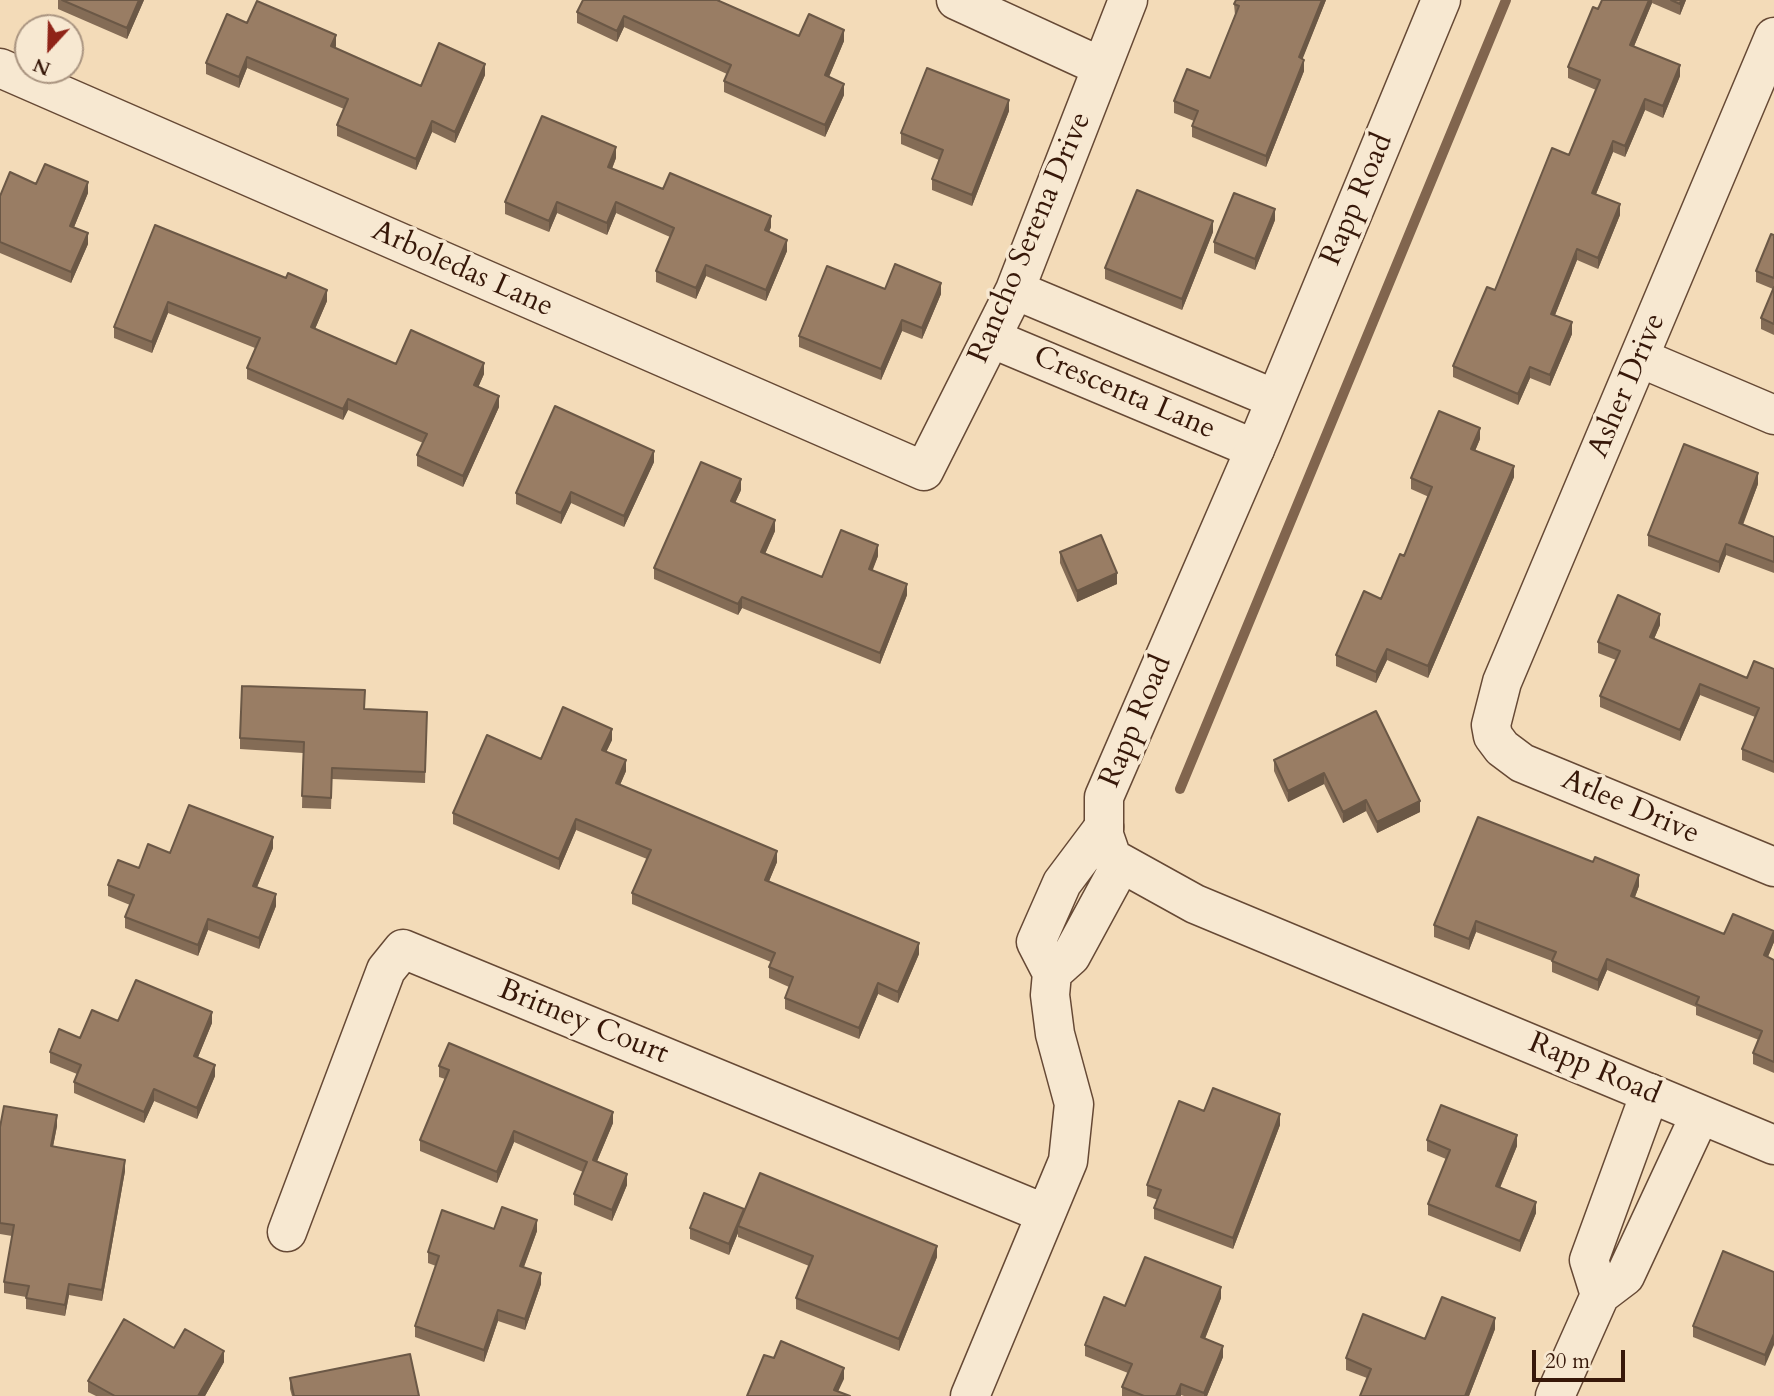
<!DOCTYPE html>
<html>
<head>
<meta charset="utf-8">
<style>
  body { margin:0 }
  #map { position:relative; width:1774px; height:1396px; overflow:hidden; background:#f3dbb8; font-family:Cardo,serif }
  canvas { display:block }
  .north { position:absolute; left:14px; top:14px; width:70px; height:70px; box-sizing:border-box; background:#f7e8d1; border:2px solid #aa9581; border-radius:50%; rotate:202deg; font-size:19px; font-weight:700; line-height:28px; text-align:center; color:#371809 }
  .north::after { content:''; display:block; margin:auto; width:24px; height:32px; background:#8f2418; clip-path:polygon(50% 0,100% 100%,50% 72%,0 100%) }
  .scale { position:absolute; left:1532px; top:1350px; width:93px; height:32px; box-sizing:border-box; border:4px solid #371809; border-top:0; padding-left:9px; font-size:21px; line-height:24px; white-space:nowrap; color:#371809; -webkit-text-stroke:5px #f7e8d1; paint-order:stroke }
</style>
</head>
<body>
<div id="map">
<canvas width="1774" height="1396"></canvas>
<div class="north">N</div>
<div class="scale">20 m</div>
</div>
<script>
const c = document.querySelector('canvas').getContext('2d');
c.lineJoin = 'round';
const toPath = rows => new Path2D(rows.map(r => 'M' + r).join(''));
function trace(path, color, width, dash) { c.strokeStyle = color; c.lineWidth = width; c.lineCap = dash ? 'butt' : 'round'; c.setLineDash(dash || []); c.stroke(path); }
function fillPath(path, color) { c.fillStyle = color; c.fill(path, 'evenodd'); }
function label(font, color, halo, rows, align = 'center') {
  c.font = font + ' Cardo,serif'; c.lineWidth = 7; c.setLineDash([]); c.textBaseline = 'middle'; c.strokeStyle = halo; c.fillStyle = color; for (const [text, x, y, turn = 0] of rows) {
    c.save(); c.translate(x, y); c.rotate((+turn || 0) * Math.PI / 180); c.textAlign = isNaN(turn) ? turn : align; if (halo) c.strokeText(text, 0, 0); c.fillText(text, 0, 0); c.restore();
  }
}
const stream = toPath([
  [1180,789,1506,0]
]);
const minor = toPath([
  [956,0,1102,67],
  [1774,37,1502,682,1491,725,1493,736,1502,748,1522,763,1774,867],
  [0,68,924,471,1015,290,1128,0],
  [1015,290,1275,399],
  [993,339,1255,449],
  [1640,358,1774,415],
  [1052,973,1071,956,1121,864],
  [287,1232,386,970,403,949,1046,1214],
  [1600,1295,1589,1260,1650,1093],
  [970,1396,1068,1161,1074,1104,1055,1034,1050,995,1052,973,1036,942,1062,883,1104,827],
  [1555,1396,1600,1295,1625,1276,1700,1115]
]);
const tertiary = toPath([
  [1441,0,1261,435,1104,797,1104,835,1112,858,1195,904,1774,1145]
]);
const wall = toPath([
  [58,0,144,0,127,39,58,9],
  [720,0,720,1,799,36,844,41,829,77,844,95,825,137,724,92,724,81,727,74,624,27,617,42,577,23,577,12],
  [1236,0,1326,0,1302,59,1304,71,1266,167,1192,137,1192,126,1194,121,1174,113,1174,101,1210,78,1235,15,1234,4],
  [1602,0,1686,0,1680,15,1652,3,1634,46,1680,76,1663,118,1645,110,1625,157,1613,152,1596,194,1620,215,1598,269,1577,260,1555,315,1572,334,1550,386,1530,378,1518,405,1453,377,1453,366,1569,155,1596,90,1568,78,1568,67],
  [247,23,336,46,335,48,421,86,485,75,455,143,432,132,416,170,337,136,337,125,344,109,247,68,239,88,206,74,206,63],
  [1009,111,972,206,932,190,932,179,939,160,901,144,901,133],
  [616,158,612,169,663,189,771,227,769,232,787,251,766,301,706,276,696,299,656,282,656,271,670,237,616,213,607,235,557,213,549,232,505,214,505,202],
  [36,184,88,193,74,227,88,244,71,283,0,253,0,196],
  [1275,220,1255,270,1214,253,1214,242],
  [155,225,327,301,315,329,396,364,484,374,478,387,499,407,463,487,417,466,417,455,423,443,348,410,343,420,247,379,247,368,255,348,168,313,152,353,114,338,114,327],
  [1213,232,1182,310,1105,279,1105,268],
  [1774,235,1774,335,1761,329,1761,318,1773,289,1756,282,1756,271],
  [885,289,941,294,922,339,902,331,881,380,799,347,799,336],
  [1480,439,1475,451,1514,477,1428,678,1387,660,1376,683,1336,666,1336,655,1381,599,1404,556,1429,497,1411,489,1411,478],
  [654,462,624,527,571,503,561,524,516,504,516,493],
  [1758,484,1743,525,1774,537,1774,573,1726,555,1719,573,1648,546,1648,535],
  [741,490,735,503,775,531,765,554,822,577,878,556,872,570,907,595,880,664,742,608,738,615,654,579,654,568],
  [1060,552,1117,584,1077,602,1060,563],
  [1660,625,1654,639,1747,678,1774,669,1774,773,1742,760,1742,749,1755,717,1700,695,1680,741,1600,707,1600,696,1616,660,1598,653,1598,642],
  [364,709,427,712,425,783,332,779,331,809,302,808,303,753,240,749,240,738],
  [1376,711,1420,812,1377,833,1366,811,1343,823,1324,784,1288,802,1274,771,1274,760],
  [612,740,606,752,626,771,620,785,777,862,769,881,919,954,898,1003,878,994,859,1039,785,1009,785,998,789,987,769,978,769,967,771,962,632,904,632,893,647,859,576,830,559,870,453,824,453,813,541,759],
  [273,848,257,887,276,906,259,949,208,930,198,956,125,928,125,917,130,905,108,896,108,885,139,868,170,853],
  [1639,886,1635,897,1724,934,1774,942,1768,957,1774,960,1774,1073,1753,1064,1753,1053,1759,1040,1696,1015,1696,1007,1607,970,1598,991,1552,972,1552,961,1476,932,1469,950,1434,937,1434,925],
  [118,1021,212,1023,198,1057,215,1076,197,1119,154,1101,144,1123,74,1093,74,1082,77,1074,50,1063,50,1052],
  [439,1066,613,1123,597,1161,627,1185,612,1221,574,1205,574,1194,583,1172,514,1142,497,1183,420,1151,420,1140,445,1079,439,1077],
  [1204,1111,1280,1125,1233,1249,1154,1219,1154,1208,1158,1200,1147,1196,1147,1185],
  [57,1126,53,1146,125,1171,102,1301,69,1295,65,1316,26,1309,26,1297,4,1293,4,1282,12,1236,0,1234,0,1127],
  [1427,1140,1517,1146,1500,1188,1536,1213,1520,1252,1428,1215,1428,1204,1446,1159,1427,1151],
  [744,1212,937,1257,899,1351,796,1309,796,1298,809,1266,738,1237,738,1233,729,1255,690,1239,690,1228],
  [494,1229,537,1231,524,1267,541,1284,525,1330,498,1321,484,1362,415,1337,415,1326,436,1266,428,1263,428,1252],
  [1774,1272,1765,1366,1693,1337,1693,1326],
  [1221,1298,1205,1339,1223,1357,1207,1396,1184,1396,1181,1395,1181,1396,1122,1396,1122,1387,1128,1373,1085,1356,1085,1345,1125,1306],
  [1495,1329,1469,1396,1360,1396,1367,1378,1346,1370,1346,1358,1425,1339],
  [174,1348,224,1362,205,1396,96,1396,88,1392,88,1381],
  [290,1378,419,1396,292,1396,290,1389]
]);
const shadedWall = toPath([
  [139,0,144,0,127,39,127,28],
  [1322,0,1326,0,1299,68,1299,57],
  [1649,0,1652,0,1652,3,1630,56,1630,45],
  [1681,0,1686,0,1680,15,1680,4],
  [624,16,624,27,617,42,617,31],
  [844,30,844,41,825,86,825,75],
  [336,35,336,46,331,57,331,46],
  [247,57,247,68,239,88,239,77],
  [1304,60,1304,71,1266,167,1266,156],
  [485,64,485,75,455,143,455,132],
  [1680,65,1680,76,1663,118,1663,106],
  [844,84,844,95,825,137,825,125],
  [1645,99,1645,110,1625,157,1625,146],
  [1009,100,1009,111,972,206,972,195],
  [432,121,432,132,416,170,416,159],
  [1613,141,1613,152,1592,204,1592,193],
  [616,147,616,158,608,178,608,167],
  [88,182,88,193,70,237,70,226],
  [557,202,557,213,549,232,549,221],
  [616,202,616,213,607,235,607,223],
  [1620,204,1620,215,1598,269,1598,258],
  [1275,209,1275,220,1255,270,1255,259],
  [771,216,771,227,765,241,765,230],
  [1213,221,1213,232,1182,310,1182,299],
  [88,233,88,244,71,283,71,272],
  [787,240,787,251,766,301,766,290],
  [1577,249,1577,260,1551,325,1551,314],
  [706,265,706,276,696,299,696,288],
  [941,283,941,294,922,339,922,328],
  [327,290,327,301,311,338,311,327],
  [168,302,168,313,152,353,152,342],
  [902,320,902,331,881,380,881,369],
  [1572,322,1572,334,1550,386,1550,375],
  [484,363,484,374,474,397,474,385],
  [1530,367,1530,378,1518,405,1518,394],
  [499,396,499,407,463,487,463,476],
  [348,399,348,410,343,420,343,409],
  [1480,428,1480,439,1471,460,1471,449],
  [654,451,654,462,624,527,624,516],
  [1514,466,1514,477,1428,678,1428,666],
  [1758,473,1758,484,1739,534,1739,523],
  [741,479,741,490,731,512,731,501],
  [571,492,571,503,561,524,561,513],
  [775,520,775,531,761,563,761,552],
  [1726,544,1726,555,1719,573,1719,562],
  [878,545,878,556,869,580,869,569],
  [1117,573,1117,584,1077,602,1077,591],
  [907,584,907,595,880,664,880,653],
  [742,597,742,608,738,615,738,604],
  [1660,614,1660,625,1650,648,1650,637],
  [1387,649,1387,660,1376,683,1376,672],
  [1700,684,1700,695,1680,741,1680,730],
  [612,729,612,740,602,761,602,750],
  [626,760,626,771,616,794,616,783],
  [1324,773,1324,784,1288,802,1288,791],
  [1366,800,1366,811,1343,823,1343,812],
  [1420,801,1420,812,1377,833,1377,822],
  [576,819,576,830,559,870,559,859],
  [273,837,273,848,253,897,253,886],
  [777,851,777,862,765,891,765,880],
  [1639,875,1639,886,1631,907,1631,896],
  [276,894,276,906,259,949,259,938],
  [208,919,208,930,198,956,198,945],
  [1476,921,1476,932,1469,950,1469,939],
  [1774,931,1774,942,1764,966,1764,955],
  [919,943,919,954,898,1003,898,992],
  [1607,959,1607,970,1598,991,1598,980],
  [878,983,878,994,859,1039,859,1028],
  [212,1012,212,1023,194,1067,194,1056],
  [215,1065,215,1076,197,1119,197,1108],
  [154,1089,154,1101,144,1123,144,1112],
  [613,1112,613,1123,593,1171,593,1160],
  [1280,1114,1280,1125,1233,1249,1233,1238],
  [57,1115,57,1126,51,1157,51,1146],
  [514,1131,514,1142,497,1183,497,1172],
  [1517,1135,1517,1146,1496,1197,1496,1186],
  [125,1160,125,1171,102,1301,102,1290],
  [627,1174,627,1185,612,1221,612,1210],
  [1536,1202,1536,1213,1520,1252,1520,1241],
  [744,1209,744,1220,738,1226,738,1233,729,1255,729,1244],
  [537,1220,537,1231,520,1277,520,1266],
  [937,1246,937,1257,899,1351,899,1339],
  [541,1273,541,1284,525,1330,525,1319],
  [69,1284,69,1295,65,1316,65,1305],
  [1221,1287,1221,1298,1201,1348,1201,1337],
  [498,1310,498,1321,484,1362,484,1350],
  [1495,1318,1495,1329,1469,1396,1465,1396],
  [1774,1334,1774,1345,1765,1366,1765,1355],
  [1223,1346,1223,1357,1207,1396,1204,1396,1204,1393],
  [224,1351,224,1362,205,1396,198,1396],
  [844,1368,844,1379,836,1396,834,1390],
  [1181,1384,1181,1396,1176,1396]
]);
const building = toPath([
  [62,0,139,0,127,28,62,0],
  [583,0,717,0,799,36,809,14,844,30,825,75,844,84,825,125,724,81,731,65,624,16,617,31,577,12,583,0],
  [1236,0,1322,0,1299,57,1304,60,1266,156,1192,126,1198,111,1174,101,1187,69,1210,78,1239,6,1234,4,1236,0],
  [1602,0,1649,0,1630,45,1680,65,1663,106,1645,99,1625,146,1613,141,1592,193,1620,204,1598,258,1577,249,1551,314,1572,322,1550,375,1530,367,1518,394,1453,366,1487,287,1495,290,1552,148,1569,155,1600,80,1568,67,1593,7,1598,9,1602,0],
  [1671,0,1681,0,1680,4,1671,0],
  [257,1,336,35,331,46,421,86,439,43,485,64,455,132,432,121,416,159,337,125,348,99,247,57,239,77,206,63,227,14,247,23,257,1],
  [927,68,1009,100,972,195,932,179,943,150,901,133,927,68],
  [542,116,616,147,608,167,663,189,670,173,771,216,765,230,787,240,766,290,706,265,696,288,656,271,674,228,616,202,607,223,557,202,549,221,505,202,542,116],
  [45,164,88,182,70,226,88,233,71,272,0,242,0,196,10,172,36,184,45,164],
  [1137,190,1213,221,1182,299,1105,268,1137,190],
  [1234,193,1275,209,1255,259,1214,242,1234,193],
  [155,225,286,278,288,273,327,290,311,327,396,364,411,330,484,363,474,385,499,396,463,476,417,455,427,434,348,399,343,409,247,368,260,338,168,302,152,342,114,327,155,225],
  [1771,234,1774,235,1774,278,1756,271,1771,234],
  [895,264,941,283,922,328,902,320,881,369,799,336,827,266,885,289,895,264],
  [1774,287,1774,324,1761,318,1774,287],
  [555,406,654,451,624,516,571,492,561,513,516,493,555,406],
  [1439,411,1480,428,1471,449,1514,466,1428,666,1387,649,1376,672,1336,655,1364,591,1381,599,1400,554,1404,556,1432,487,1411,478,1439,411],
  [1684,444,1758,473,1739,523,1774,537,1774,562,1726,544,1719,562,1648,535,1684,444],
  [701,462,741,479,731,501,775,520,761,552,822,577,841,530,878,545,869,569,907,584,880,653,742,597,738,604,654,568,701,462],
  [1101,535,1117,573,1077,591,1060,552,1101,535],
  [1618,595,1660,614,1650,637,1747,678,1754,661,1774,669,1774,762,1742,749,1759,708,1700,684,1680,730,1600,696,1620,651,1598,642,1618,595],
  [242,686,365,690,364,709,427,712,425,772,332,768,331,798,302,796,304,742,240,738,242,686],
  [563,707,612,729,602,750,626,760,616,783,777,851,765,880,919,943,898,992,878,983,859,1028,785,998,793,977,769,967,775,953,632,893,651,850,576,819,559,859,453,813,487,735,541,759,563,707],
  [1376,711,1420,801,1377,822,1366,800,1343,812,1324,773,1288,791,1274,760,1376,711],
  [189,805,273,837,253,886,276,894,259,938,208,919,198,945,125,917,134,895,108,885,118,860,139,868,148,844,170,853,189,805],
  [1478,817,1593,862,1595,857,1639,875,1631,896,1724,934,1733,914,1774,931,1764,955,1774,960,1774,1062,1753,1053,1762,1031,1696,1004,1699,997,1607,959,1598,980,1552,961,1556,952,1476,921,1469,939,1434,925,1478,817],
  [136,980,212,1012,194,1056,215,1065,197,1108,154,1089,144,1112,74,1082,81,1065,50,1052,59,1029,80,1038,92,1010,118,1021,136,980],
  [449,1043,613,1112,593,1160,627,1174,612,1210,574,1194,587,1162,514,1131,497,1172,420,1140,449,1070,439,1066,449,1043],
  [1213,1088,1280,1114,1233,1238,1154,1208,1161,1190,1147,1185,1179,1101,1204,1111,1213,1088],
  [1441,1105,1517,1135,1496,1186,1536,1202,1520,1241,1428,1204,1450,1150,1427,1140,1441,1105],
  [4,1106,57,1115,51,1146,125,1160,102,1290,69,1284,65,1305,26,1298,29,1286,4,1282,14,1225,0,1223,0,1127,4,1106],
  [760,1173,937,1246,899,1339,796,1298,813,1256,738,1226,760,1173],
  [704,1193,744,1209,729,1244,690,1228,704,1193],
  [502,1207,537,1220,520,1266,541,1273,525,1319,498,1310,484,1350,415,1326,439,1256,428,1252,442,1210,494,1229,502,1207],
  [1723,1251,1774,1272,1774,1334,1765,1355,1693,1326,1723,1251],
  [1145,1257,1221,1287,1201,1337,1223,1346,1204,1393,1181,1384,1176,1396,1144,1396,1122,1387,1132,1364,1085,1345,1104,1297,1125,1306,1145,1257],
  [1442,1297,1495,1318,1465,1396,1360,1396,1371,1369,1346,1358,1363,1314,1425,1339,1442,1297],
  [124,1319,174,1348,185,1329,224,1351,198,1396,115,1396,88,1381,124,1319],
  [781,1341,844,1368,834,1390,850,1396,747,1396,764,1355,774,1358,781,1341],
  [410,1354,419,1396,294,1396,290,1378,410,1354]
]);
const streetNames = [
  ["Rapp Road",1358,200,-67],
  ["Rancho Serena Drive",1031,238,-67],
  ["Arboledas Lane",462,270,24],
  ["Asher Drive",1628,386,-67],
  ["Crescenta Lane",1124,394,23],
  ["Rapp Road",1137,722,-67],
  ["Atlee Drive",1630,808,23],
  ["Britney Court",583,1023,22],
  ["Rapp Road",1594,1070,23]
];
trace(stream, '#81654e', 10);
trace(minor, '#664935', 41);
trace(tertiary, '#664935', 41);
trace(minor, '#f7e8d1', 38);
trace(tertiary, '#f7e8d1', 38);
fillPath(wall, '#846c56');
fillPath(shadedWall, '#6b5846');
fillPath(building, '#997d64');
trace(building, '#6b5846', 2);
label('30px', '#371809', '#f7e8d1', streetNames);
</script>
</body>
</html>
